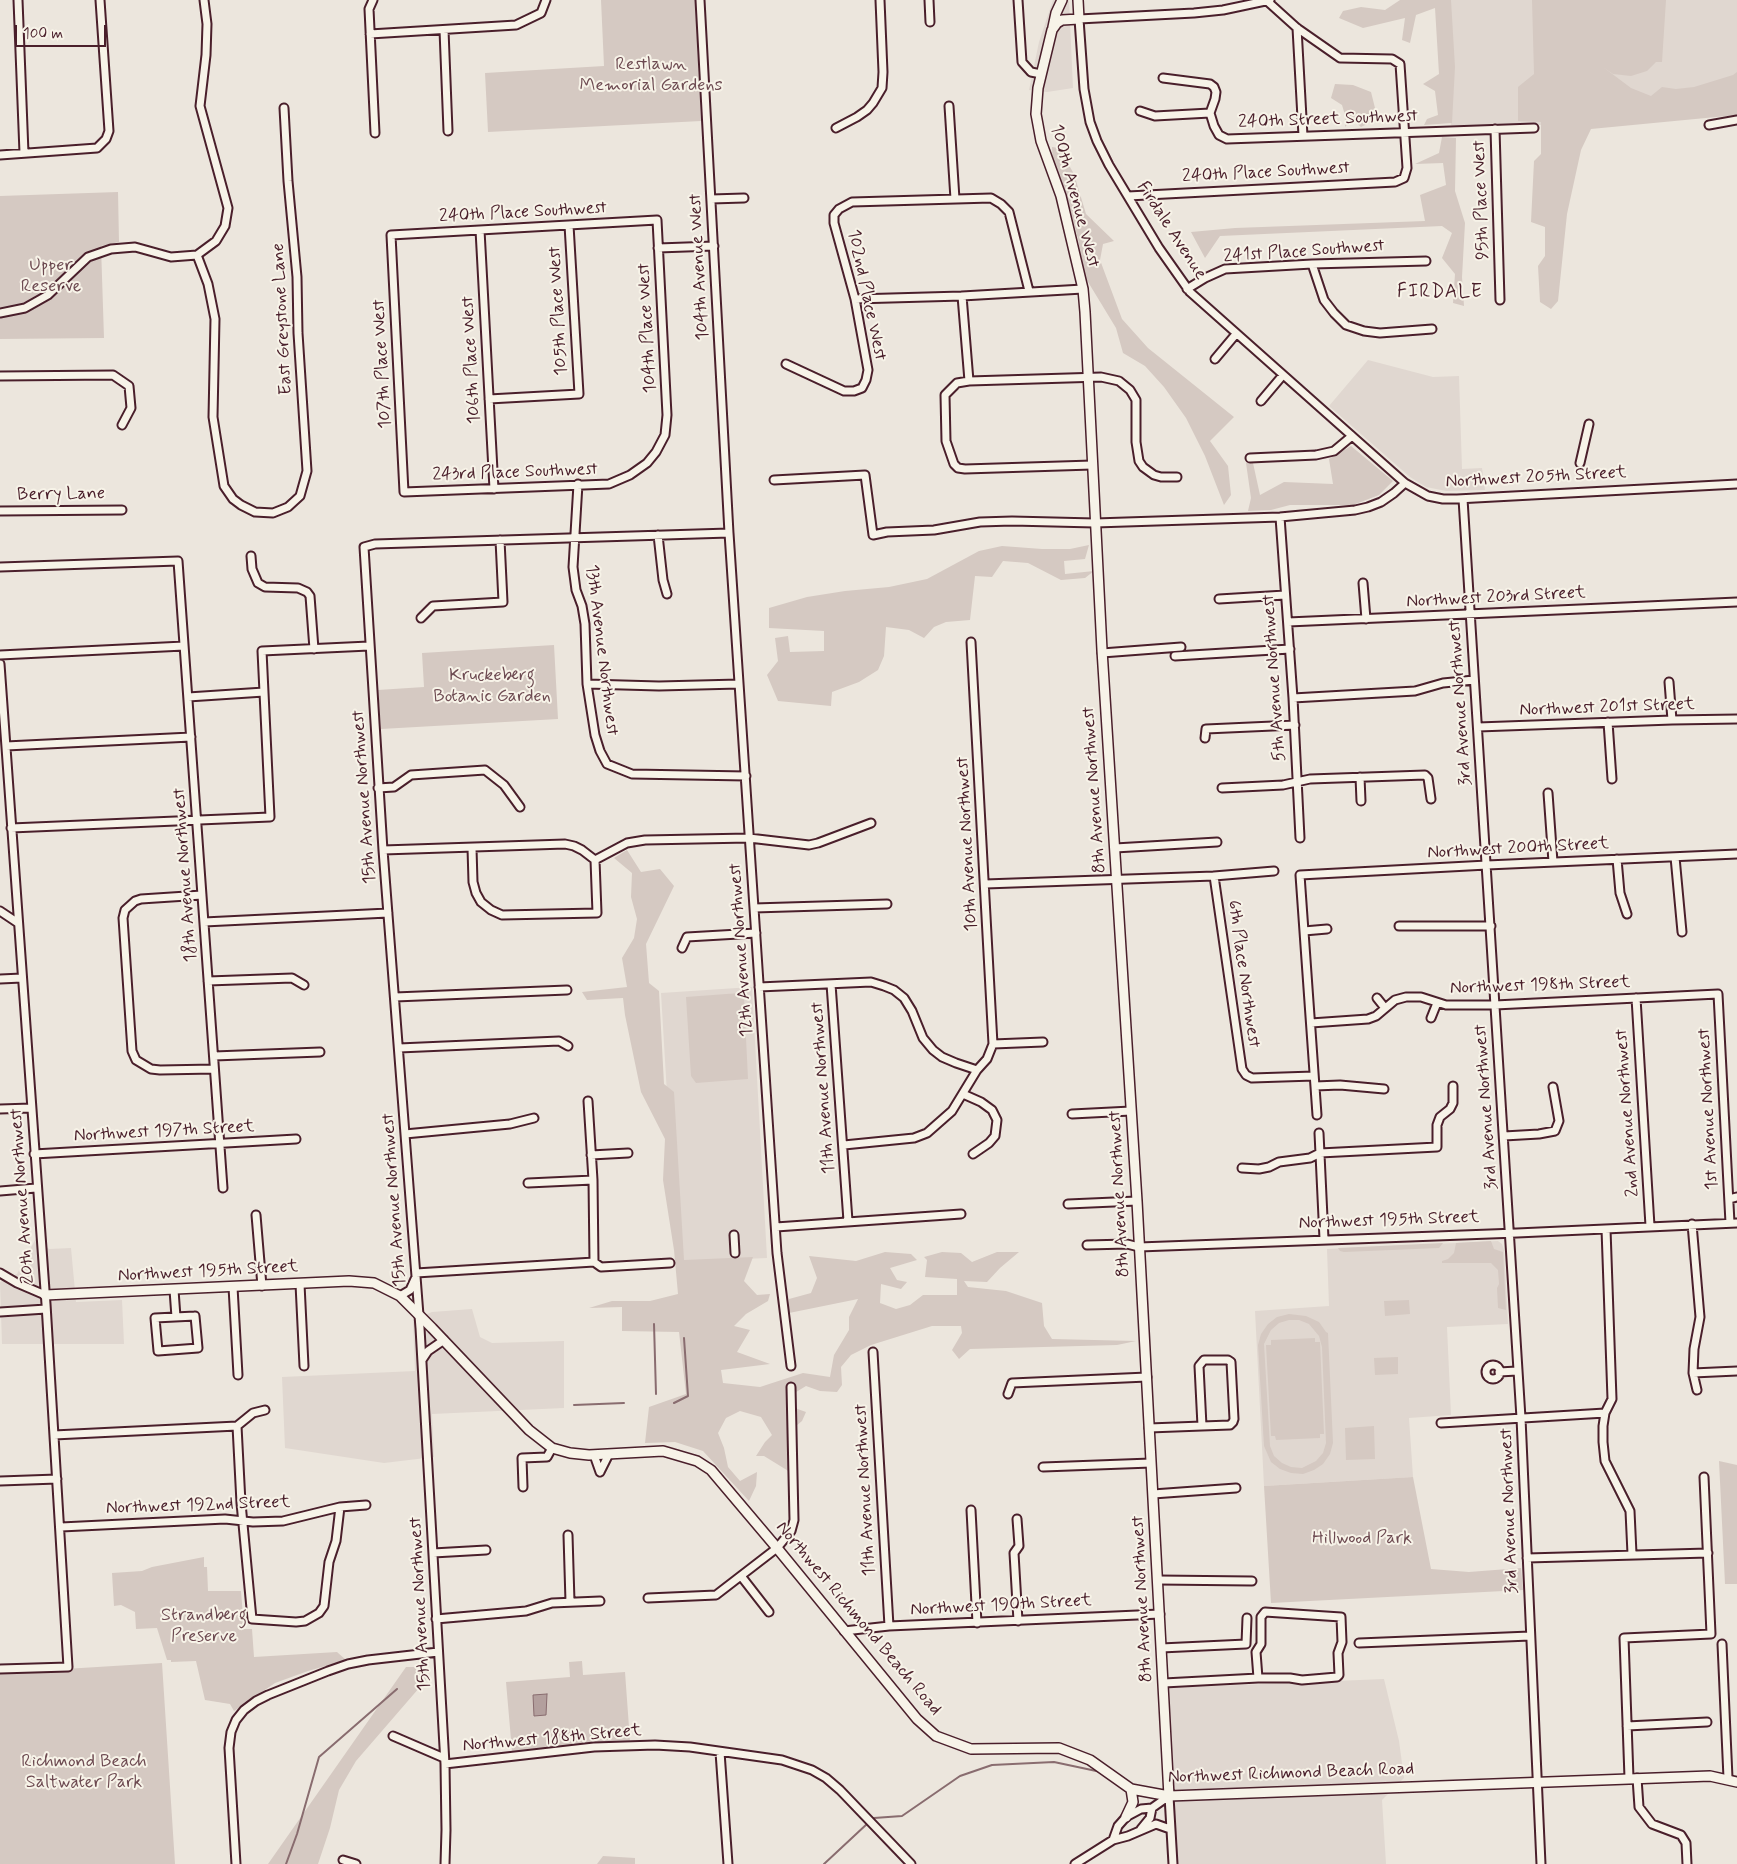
<!DOCTYPE html>
<html>
<head>
<meta charset="utf-8">
<style>
  body { margin:0 }
  #map { position:relative; width:1737px; height:1864px; overflow:hidden; background:#ece6dd; font-family:Mynerve,sans-serif }
  canvas { display:block }
  .scale { position:absolute; left:15px; top:25px; width:91px; height:22px; box-sizing:border-box; border:2px solid #4a1f2b; border-top:0; padding-left:6px; font-size:15px; line-height:18px; white-space:nowrap; color:#4a1f2b; -webkit-text-stroke:4px #f7f3e8; paint-order:stroke }
</style>
</head>
<body>
<div id="map">
<canvas width="1737" height="1864"></canvas>
<div class="scale">100 m</div>
</div>
<script>
const c = document.querySelector('canvas').getContext('2d');
c.lineJoin = 'round';
function fillPath(path, color) { c.fillStyle = color; c.fill(path, 'evenodd'); }
const toPath = rows => new Path2D(rows.map(r => 'M' + r).join(''));
function trace(path, color, width, dash) { c.strokeStyle = color; c.lineWidth = width; c.lineCap = dash ? 'butt' : 'round'; c.setLineDash(dash || []); c.stroke(path); }
function label(font, color, halo, rows, align = 'center') {
  c.font = font + ' Mynerve,sans-serif'; c.lineWidth = 4; c.setLineDash([]); c.textBaseline = 'middle'; c.strokeStyle = halo; c.fillStyle = color; for (const [text, x, y, turn = 0] of rows) {
    c.save(); c.translate(x, y); c.rotate((+turn || 0) * Math.PI / 180); c.textAlign = isNaN(turn) ? turn : align; if (halo) c.strokeText(text, 0, 0); c.fillText(text, 0, 0); c.restore();
  }
}
const built = toPath([
  [1053,0,1069,0,1073,88,1047,92,1029,90,1039,42],
  [1445,0,1737,0,1737,99,1551,125,1451,125],
  [1368,360,1433,377,1459,376,1462,469,1482,468,1485,490,1446,491,1426,487,1410,477,1329,406],
  [752,987,767,1258,677,1262,661,993],
  [36,1238,49,1249,71,1248,76,1302,122,1300,124,1344,2,1344,0,1282,17,1274],
  [1498,1241,1502,1244,1504,1250,1508,1324,1447,1327,1451,1415,1409,1418,1413,1477,1264,1486,1255,1311,1329,1306,1327,1249],
  [472,1309,480,1337,492,1343,564,1341,564,1408,432,1414,434,1457,384,1463,285,1448,282,1377,415,1371,413,1320,432,1312],
  [1384,1679,1399,1741,1404,1778,1382,1800,1386,1864,1177,1864,1168,1688]
]);
const green = toPath([
  [601,0,695,0,701,121,488,132,485,73,604,66],
  [1400,0,1451,0,1455,67,1452,123,1424,125,1427,119,1438,115,1435,91,1423,84,1439,74,1435,8,1416,15,1410,43,1402,40,1405,18,1363,28,1339,18,1343,11,1361,7,1385,10],
  [1532,0,1666,0,1662,62,1656,62,1647,71,1631,76,1613,74,1603,67,1631,88,1651,96,1662,87,1676,89,1694,87,1733,75,1737,72,1737,115,1591,129,1581,150,1567,214,1558,301,1551,309,1540,302,1538,266,1545,256,1545,227,1531,222,1534,161,1541,154,1541,122,1518,121,1518,87,1534,74],
  [1335,84,1353,85,1371,92,1375,108,1373,121,1361,127,1352,119,1345,127,1345,115,1342,105,1331,98],
  [1442,137,1456,138,1455,191,1465,223,1462,277,1464,306,1453,303,1455,274,1442,258,1452,233,1442,226,1220,236,1205,258,1191,232,1235,228,1425,221,1420,195,1446,185,1443,163,1415,164,1439,153],
  [1052,147,1059,148,1074,174,1086,214,1114,241,1103,244,1100,260,1122,319,1148,348,1234,417,1210,441,1228,466,1231,495,1224,505,1205,456,1186,418,1164,387,1145,366,1123,353,1116,328,1085,277,1078,239,1068,201,1053,165],
  [118,192,119,242,101,246,104,338,0,339,0,196],
  [1351,446,1393,481,1379,495,1353,505,1290,505,1271,510,1248,511,1251,498,1246,463,1253,463,1260,495,1284,482,1333,484,1329,459],
  [1089,545,1085,559,1064,561,1065,574,1094,571,1085,578,1061,580,1028,563,1003,561,992,577,975,576,970,620,946,622,934,627,924,638,909,630,886,627,884,656,878,670,859,682,832,692,831,706,778,701,767,675,778,661,775,638,788,636,790,652,824,651,824,631,769,628,769,608,807,597,845,591,889,587,927,579,979,551,1002,546,1042,549,1070,549],
  [554,645,558,719,381,729,378,690,424,687,422,653],
  [627,850,641,872,660,869,674,886,646,944,649,983,659,991,664,1084,674,1092,684,1260,753,1257,744,1281,757,1295,770,1294,768,1301,746,1314,734,1326,750,1330,737,1352,770,1364,721,1370,723,1383,760,1387,803,1373,830,1377,834,1355,849,1330,849,1317,858,1299,789,1313,789,1299,811,1293,817,1278,809,1256,856,1261,885,1252,911,1254,917,1260,890,1268,897,1280,907,1282,901,1289,881,1284,880,1303,896,1309,910,1305,923,1295,957,1295,957,1279,925,1277,927,1260,924,1257,942,1252,961,1253,972,1262,997,1252,1019,1252,1000,1268,987,1282,964,1281,968,1287,1006,1291,1042,1303,1044,1326,1052,1339,1136,1341,1117,1345,970,1349,959,1359,952,1350,962,1333,961,1326,932,1326,871,1345,851,1355,841,1367,842,1385,837,1392,820,1391,806,1386,788,1397,789,1406,806,1412,802,1421,790,1431,790,1472,764,1456,756,1456,765,1442,772,1435,761,1417,740,1411,726,1418,718,1433,724,1448,728,1467,740,1481,757,1472,756,1486,749,1501,703,1451,675,1442,645,1443,649,1407,686,1394,679,1332,622,1331,622,1307,589,1308,612,1301,650,1301,678,1294,674,1250,663,1180,665,1139,641,1092,625,1015,623,998,587,1000,582,992,627,987,622,958,634,938,637,919,631,897,632,873,614,858],
  [740,993,744,997,748,1079,696,1083,691,1076,686,997],
  [1491,1241,1494,1249,1503,1252,1506,1310,1498,1308,1497,1288,1499,1284,1498,1270,1491,1263,1442,1263,1442,1261,1448,1259,1454,1253,1456,1243],
  [1443,1243,1439,1248,1344,1252,1340,1251,1338,1248],
  [1409,1300,1410,1314,1385,1316,1384,1301],
  [1289,1314,1306,1316,1319,1322,1326,1332,1328,1333,1333,1443,1330,1454,1323,1464,1314,1470,1303,1474,1291,1473,1280,1469,1271,1462,1264,1446,1258,1345,1261,1334,1268,1324,1277,1317],
  [1289,1320,1299,1320,1309,1324,1319,1336,1322,1347,1326,1443,1323,1453,1316,1461,1302,1468,1291,1467,1282,1463,1274,1456,1270,1446,1264,1344,1271,1330,1279,1323],
  [1315,1338,1315,1342,1320,1342,1324,1434,1320,1434,1320,1438,1276,1440,1275,1436,1271,1436,1266,1345,1271,1345,1271,1340],
  [1398,1357,1398,1374,1375,1375,1374,1358],
  [1374,1426,1375,1459,1346,1460,1345,1428],
  [1719,1461,1737,1465,1737,1584,1725,1584],
  [1413,1477,1431,1569,1469,1572,1521,1568,1523,1590,1271,1603,1264,1486],
  [204,1557,204,1567,207,1567,208,1591,241,1591,244,1629,252,1629,254,1657,337,1652,346,1660,308,1671,275,1683,234,1711,230,1704,205,1700,196,1661,171,1662,171,1660,167,1660,157,1628,136,1629,135,1612,121,1605,114,1606,112,1573,142,1571,152,1567],
  [582,1661,583,1675,625,1672,630,1741,512,1751,506,1682,570,1677,569,1662],
  [162,1663,175,1864,0,1864,0,1673],
  [406,1667,424,1667,426,1680,356,1761,339,1790,330,1828,318,1864,268,1864],
  [603,1856,635,1858,635,1864,597,1864]
]);
const water = toPath([
  [547,1694,546,1715,534,1716,533,1695,547,1694]
]);
const stream = toPath([
  [654,1324,656,1394],
  [674,1403,688,1396,684,1338],
  [574,1405,624,1403],
  [872,1820,874,1818,902,1816,960,1776,992,1765,1054,1762,1101,1772],
  [286,1864,297,1834,319,1757,397,1689],
  [824,1864,868,1823]
]);
const minor = toPath([
  [18,0,24,153],
  [373,0,369,9,375,133],
  [700,0,729,533,777,1253,791,1366],
  [929,0,930,22],
  [1018,0,1022,62,1031,72,1041,74],
  [1270,0,1223,10,1194,13,1079,19,1084,89,1090,122,1097,141,1109,165,1159,248,1190,292,1405,483,1428,496,1443,499,1457,499,1737,484],
  [1297,28,1303,136],
  [444,30,448,131],
  [370,34,516,25,541,13,546,0],
  [1163,78,1210,84,1214,87,1216,92,1215,99,1210,113],
  [949,106,955,199],
  [1140,111,1155,116,1210,113,1214,126,1219,135,1227,139,1534,128],
  [1709,125,1737,120],
  [836,128,857,117,867,110,873,103,882,88,883,72,880,0],
  [1495,129,1500,300],
  [0,155,97,148,106,139,109,131,100,0],
  [1128,196,1395,182,1404,178,1407,168,1400,64,1392,59,1340,58,1297,28,1267,1],
  [711,199,744,198],
  [657,220,667,415,665,435,656,452,647,463,630,475,609,484,404,492,391,235,657,220],
  [480,230,494,489],
  [658,248,714,246],
  [197,255,208,284,215,319,213,417,224,486,233,499,241,505,255,512,273,513,288,507,300,496,307,471,298,333,297,277,288,181,284,108],
  [197,255,216,241,225,226,228,208,200,106,206,55,207,24,204,0],
  [1312,264,1324,300,1334,313,1346,325,1364,331,1380,333,1432,329],
  [1187,289,1205,278,1225,269,1312,264,1426,261],
  [962,296,969,381],
  [855,299,962,296,1083,289],
  [0,313,25,308,48,295,88,257,111,249,135,247,171,257,197,255],
  [1215,359,1236,334],
  [786,364,844,391,854,391,862,388,866,380,868,370,855,299,834,223,834,215,839,209,852,202,991,198,1001,204,1009,212,1029,291],
  [0,376,113,375,129,386,131,408,122,425],
  [489,399,579,394,569,225],
  [1261,401,1283,375],
  [1250,458,1316,455,1334,451,1352,436],
  [1580,463,1589,424],
  [1092,465,965,469,958,468,954,464,946,441,945,395,957,383,969,381,1101,377,1119,381,1130,390,1136,400,1136,442,1139,461,1143,467,1154,475,1161,477,1177,477],
  [774,480,865,475,873,535,887,532,934,530,980,522,1012,521,1095,523,1280,517,1355,510,1368,507,1381,502,1394,493,1405,483],
  [578,484,573,567,576,590,582,606,585,624,587,684,595,735,600,751,607,764,632,774,746,776],
  [1463,499,1521,1418,1541,1864],
  [0,511,122,510],
  [1280,517,1293,698,1300,838],
  [658,535,663,580,667,594],
  [251,556,252,569,258,583,265,587,298,588,307,592,310,596,314,649],
  [0,567,178,561,223,1188],
  [1363,583,1366,619],
  [1219,599,1285,595],
  [421,618,433,606,503,602,500,540],
  [1288,622,1737,602],
  [1102,653,1181,647],
  [0,655,184,646],
  [1175,656,1290,649],
  [0,664,46,1304,68,1667,0,1669],
  [1669,682,1672,720],
  [587,684,659,686,739,684],
  [188,697,264,692],
  [1293,698,1415,691,1443,683,1474,680],
  [1608,722,1612,779],
  [1478,727,1672,720,1737,719],
  [1205,738,1206,729,1295,725],
  [6,746,191,737],
  [1360,777,1361,801],
  [378,788,394,787,411,775,485,770,504,785,520,807],
  [1222,788,1283,785,1310,779,1425,775,1428,778,1431,799],
  [1548,793,1553,862],
  [11,828,270,817,262,651,369,646],
  [472,848,473,882,476,893,481,902,491,910,502,915,597,913,595,860],
  [1115,848,1217,842],
  [383,850,565,844,574,846,582,850,595,860,627,843,645,840,749,838,809,845,818,843,871,823],
  [1675,857,1682,932],
  [1617,859,1620,893,1627,914],
  [1214,876,1242,1069,1246,1075,1252,1078,1314,1076],
  [985,884,1214,876,1274,871],
  [202,895,141,899,135,901,125,910,123,918,132,1051,136,1060,151,1069,160,1070,214,1069],
  [754,908,887,904],
  [0,911,18,923],
  [204,922,388,913],
  [1399,926,1491,926],
  [1304,931,1327,929],
  [682,948,687,937,756,933],
  [0,979,22,978],
  [208,981,292,978,304,985],
  [831,984,848,1221],
  [759,987,871,982,884,986,894,990,904,998,912,1011,923,1038,933,1050,942,1057,956,1063,977,1070],
  [395,997,567,990],
  [1377,998,1385,1008],
  [1636,998,1650,1226],
  [1431,1018,1437,1003],
  [1311,1023,1368,1019,1376,1016,1395,1000,1406,997,1421,997,1446,1005,1495,1005,1718,994,1730,1223],
  [993,1044,1043,1042],
  [399,1048,559,1041,568,1046],
  [214,1056,320,1052],
  [1315,1086,1340,1085,1384,1089],
  [963,1094,981,1102,992,1110,997,1120,995,1136,989,1143,973,1154],
  [588,1101,593,1180,594,1262],
  [0,1109,31,1108],
  [1072,1114,1131,1111],
  [1317,1115,1300,875,1487,865,1737,854],
  [1319,1133,1324,1239],
  [405,1134,510,1124,534,1118],
  [1504,1136,1539,1134,1555,1131,1559,1121,1553,1087],
  [844,1145,914,1138,927,1133,952,1111,977,1070,987,1059,993,1044,971,642],
  [34,1154,296,1139],
  [591,1155,628,1153],
  [1242,1168,1259,1169,1269,1167,1279,1162,1310,1158,1320,1153,1437,1147,1437,1125,1440,1117,1450,1109,1453,1103,1453,1086],
  [528,1183,593,1180],
  [0,1191,36,1188],
  [1729,1199,1737,1197],
  [1068,1204,1137,1201],
  [256,1215,262,1286],
  [1692,1224,1700,1317,1694,1349,1693,1373,1697,1390],
  [776,1227,961,1214],
  [1606,1229,1612,1399,1605,1413,1603,1426,1603,1442,1605,1461,1630,1511,1632,1554],
  [734,1235,735,1253],
  [1087,1245,1127,1244,1139,1247,1517,1233,1737,1223],
  [0,1273,17,1283,45,1295],
  [416,1273,594,1262,601,1267,670,1263],
  [300,1284,304,1366],
  [233,1287,238,1375],
  [174,1290,176,1317],
  [400,1296,410,1290,415,1279],
  [0,1312,46,1309],
  [195,1316,198,1348,158,1351,155,1318,195,1316],
  [873,1352,889,1626],
  [422,1360,428,1351,444,1340],
  '1486 1372a7 7 0 1 1 14 0a7 7 0 1 1-14 0Z',
  [1499,1372,1517,1371],
  [1693,1373,1737,1371],
  [1008,1394,1012,1383,1147,1377],
  [1441,1423,1605,1413],
  [237,1426,241,1503,252,1619,296,1622,305,1621,319,1613,324,1606,329,1562,336,1541,340,1507],
  [1149,1428,1202,1426,1230,1425,1233,1422,1234,1419,1231,1362,1228,1360,1204,1360,1199,1366,1202,1426],
  [54,1435,237,1426,253,1413,265,1410],
  [594,1455,600,1472],
  [1043,1467,1151,1463],
  [600,1472,609,1454],
  [0,1481,57,1479],
  [523,1487,522,1458,547,1457,552,1448],
  [1153,1494,1236,1488],
  [971,1510,977,1623],
  [1017,1519,1019,1546,1014,1553,1018,1621],
  [61,1527,225,1519,253,1522,283,1521,340,1507,366,1505],
  [568,1535,570,1602],
  [433,1553,486,1550],
  [1527,1558,1708,1553],
  [741,1576,769,1612],
  [1158,1580,1252,1581],
  [648,1598,716,1595,777,1548,791,1531,794,1520,791,1387],
  [436,1619,526,1611,552,1603,600,1601],
  [844,1631,889,1626,1160,1614],
  [1359,1643,1530,1636],
  [1722,1644,1728,1778],
  [1161,1648,1246,1644,1247,1618],
  [1164,1683,1258,1678,1290,1678,1302,1680,1337,1677,1339,1675,1338,1653,1342,1642,1341,1617,1265,1612,1261,1617,1261,1644,1256,1652,1258,1678],
  [1627,1726,1707,1722],
  [393,1736,444,1758],
  [720,1752,728,1864],
  [445,1764,594,1747,655,1745,690,1747,782,1760,812,1770,826,1778,840,1790,911,1864],
  [1629,1778,1624,1638,1711,1634,1704,1477],
  [1637,1778,1639,1807,1652,1824,1681,1835,1686,1843,1687,1864],
  [1169,1796,1173,1864],
  [1141,1829,1150,1818,1152,1808],
  [1113,1840,1118,1826,1126,1817,1141,1809,1152,1808,1169,1796],
  [343,1860,356,1864],
  [236,1864,229,1748,231,1732,236,1720,244,1710,256,1701,268,1695,328,1671,348,1664,368,1660,438,1652],
  [445,1864,446,1830,445,1764,420,1328,383,850,364,547,375,544,729,533],
  [1075,1864,1113,1840,1128,1836,1156,1824,1170,1829]
]);
const major = toPath([
  [1078,0,1079,19,1062,20,1057,23,1052,30,1038,88,1036,114,1041,141,1061,196,1083,289,1085,312,1102,650,1137,1201,1169,1796],
  [1053,27,1056,13,1062,0],
  [45,1295,349,1281,374,1283,400,1296,432,1328,529,1430,552,1448,570,1453,589,1455,663,1451,697,1461,711,1470,777,1548,917,1719,936,1736,971,1749,1059,1748,1090,1760,1131,1789,1169,1796,1710,1776,1737,1782],
  [1126,1817,1133,1802,1131,1789]
]);
const parkNames = [
  ["Restlawn",651,65],
  ["Memorial Gardens",651,86],
  ["Upper",51,266],
  ["Reserve",51,287],
  ["Kruckeberg",492,676],
  ["Botanic Garden",492,697],
  ["Hillwood Park",1362,1539],
  ["Strandberg",204,1616],
  ["Preserve",204,1637],
  ["Richmond Beach",84,1762],
  ["Saltwater Park",84,1783]
];
const streetNames = [
  ["240th Street Southwest",1328,120,-2],
  ["240th Place Southwest",1266,173,-3],
  ["100th Avenue West",1074,196,75],
  ["95th Place West",1482,200,-92],
  ["240th Place Southwest",523,213,-3],
  ["Firdale Avenue",1171,231,57],
  ["241st Place Southwest",1304,252,-4],
  ["104th Avenue West",700,267,-93],
  ["102nd Place West",866,295,78],
  ["105th Place West",559,311,-93],
  ["East Greystone Lane",283,319,-93],
  ["104th Place West",648,328,-93],
  ["106th Place West",472,360,-93],
  ["107th Place West",383,364,-93],
  ["243rd Place Southwest",515,473,-2],
  ["Northwest 205th Street",1536,478,-3],
  ["Berry Lane",61,495,-1],
  ["Northwest 203rd Street",1496,598,-3],
  ["13th Avenue Northwest",601,650,83],
  ["5th Avenue Northwest",1275,678,-94],
  ["3rd Avenue Northwest",1461,703,-94],
  ["Northwest 201st Street",1607,708,-2],
  ["8th Avenue Northwest",1095,790,-94],
  ["15th Avenue Northwest",365,797,-94],
  ["10th Avenue Northwest",968,844,-93],
  ["Northwest 200th Street",1518,849,-3],
  ["18th Avenue Northwest",186,875,-94],
  ["12th Avenue Northwest",742,950,-94],
  ["6th Place Northwest",1243,974,82],
  ["Northwest 198th Street",1540,986,-2],
  ["11th Avenue Northwest",824,1088,-94],
  ["3rd Avenue Northwest",1487,1107,-94],
  ["1st Avenue Northwest",1709,1109,-93],
  ["2nd Avenue Northwest",1628,1113,-94],
  ["Northwest 197th Street",164,1132,-3],
  ["8th Avenue Northwest",1120,1194,-93],
  ["20th Avenue Northwest",23,1196,-94],
  ["15th Avenue Northwest",395,1200,-94],
  ["Northwest 195th Street",1389,1221,-2],
  ["Northwest 195th Street",208,1272,-3],
  ["11th Avenue Northwest",866,1490,-93],
  ["Northwest 192nd Street",198,1506,-2],
  ["3rd Avenue Northwest",1510,1511,-92],
  ["8th Avenue Northwest",1143,1599,-93],
  ["15th Avenue Northwest",421,1604,-93],
  ["Northwest 190th Street",1001,1606,-3],
  ["Northwest Richmond Beach Road",858,1619,50],
  ["Northwest 188th Street",552,1739,-5],
  ["Northwest Richmond Beach Road",1291,1774,-2]
];
const neighbourhoodNames = [
  ["FIRDALE",1440,293]
];
fillPath(built, '#e0d7d0');
fillPath(green, '#d5c9c2');
fillPath(water, '#b39f9d');
trace(water, '#896c6f', 1);
trace(stream, '#896c6f', 2);
trace(minor, '#4a1f2b', 11);
trace(major, '#4a1f2b', 12);
trace(minor, '#f7f3e8', 7);
trace(major, '#f7f3e8', 9);
label('18px', '#6d4a51', '#f7f3e8', parkNames);
label('18px', '#4a1f2b', '#f7f3e8', streetNames);
c.letterSpacing = '1px';
label('19px', '#4a1f2b', '#f7f3e8', neighbourhoodNames);
c.letterSpacing = '0px';
</script>
</body>
</html>
